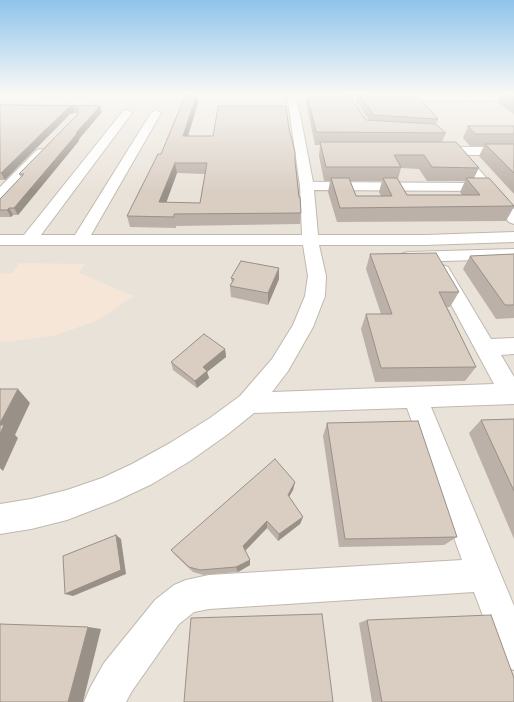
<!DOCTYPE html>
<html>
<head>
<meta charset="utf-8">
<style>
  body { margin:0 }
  canvas { display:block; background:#f5f1eb }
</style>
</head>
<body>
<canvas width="514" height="702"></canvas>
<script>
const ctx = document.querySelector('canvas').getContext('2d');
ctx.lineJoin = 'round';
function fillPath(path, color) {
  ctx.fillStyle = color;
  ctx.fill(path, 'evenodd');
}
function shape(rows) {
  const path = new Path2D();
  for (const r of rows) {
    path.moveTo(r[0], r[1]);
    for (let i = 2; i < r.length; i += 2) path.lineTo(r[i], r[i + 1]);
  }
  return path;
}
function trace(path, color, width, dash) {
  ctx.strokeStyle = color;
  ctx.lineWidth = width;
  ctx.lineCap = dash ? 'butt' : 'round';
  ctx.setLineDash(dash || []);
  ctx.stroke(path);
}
const residential = shape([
  [0,94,55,94,43,104,271,100,272,94,514,94,514,702,0,702]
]);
const commercial = shape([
  [19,263,85,264,79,273,134,296,98,320,57,335,9,342,0,341,0,274,12,273]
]);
const minor = shape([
  [287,94,296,94,313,182,477,183,452,155,433,155,429,154,427,151,429,148,433,147,514,147,514,155,466,155,514,209,514,224,509,222,483,191,314,190,318,235,425,235,514,232,514,242,425,245,319,245,326,276,325,296,313,327,288,371,272,392,494,384,433,271,436,267,442,265,448,267,491,339,514,338,514,354,501,355,514,377,514,404,431,407,514,606,514,670,501,664,474,592,209,609,194,612,179,624,132,691,126,702,84,702,90,688,104,663,155,600,174,585,186,580,209,575,462,560,407,408,254,413,228,434,190,461,152,484,116,501,67,520,31,529,0,534,0,504,31,499,67,490,102,478,132,464,170,443,210,418,240,396,272,359,293,325,305,296,308,276,303,245,0,245,0,235,24,235,123,111,127,110,132,113,41,235,75,235,151,113,156,110,161,113,91,235,302,235,300,186,287,94],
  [514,94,514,100,324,102,319,99,324,96,514,94],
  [41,149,45,150,47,153,45,156,5,198,0,199,0,187,37,150,41,149],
  [514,249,514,259,409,262,403,261,400,257,403,253,409,252,514,249]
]);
const wall = shape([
  [197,94,198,103,188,136,213,136,289,129,295,161,301,213,300,224,176,226,176,228,130,227,127,216,161,154],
  [177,173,205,174,200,203,166,203],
  [304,94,354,94,353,101,366,120,369,120,358,104,356,103,357,94,438,119,436,125,446,133,442,142,479,168,474,178,514,206,514,207,506,221,337,222,328,192,330,181,324,181,319,156,320,145,315,145,306,103,307,94],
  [401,168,419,169,427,181,465,181,460,192,462,195,407,195,398,179],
  [350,181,382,181,379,192,381,196,356,196],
  [501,94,514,94,514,114,497,102],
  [0,105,100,106,102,112,79,139,79,140,78,142,18,215,13,215,11,217,0,217,0,199,21,177,19,174,78,114,75,113,70,114,5,180,0,180],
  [468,126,514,126,514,194,479,156,484,146,470,146,463,138],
  [370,254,459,292,450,307,447,307,476,367,465,381,375,382,361,329,366,314,381,314,366,269],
  [514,254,514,318,496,319,463,269,470,256],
  [231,278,279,279,268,305,231,297,230,286,232,283],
  [225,349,226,357,207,372,209,378,197,388,173,370,171,362],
  [514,419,514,539,469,433,481,420],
  [327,423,457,537,444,545,339,547,323,436],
  [295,482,293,490,289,497,303,517,300,524,278,541,267,528,245,551,250,560,250,565,238,572,203,575,193,572,175,555,171,550],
  [367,620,514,702,372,702,359,623]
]);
const shadedWall = shape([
  [197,94,198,103,185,146,183,136],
  [352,94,354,94,353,103,350,96],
  [73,106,75,113,70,114,5,180,1,173,68,108],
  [100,106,102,112,79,139,79,140,78,142,18,215,14,208,76,133],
  [175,163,177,173,162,214,159,202],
  [9,208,13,215,11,217,7,210],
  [279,268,279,279,268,305,268,293],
  [225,349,226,357,207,372,209,378,197,388,195,381,203,367],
  [18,389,30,403,15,435,18,438,3,471,0,468,0,423],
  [295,482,293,490,286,502,288,495],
  [303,517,300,524,278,541,279,534],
  [267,521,267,528,244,552,243,546],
  [116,535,121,539,126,574,73,596,65,594],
  [250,560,250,565,238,572,236,567],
  [88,627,101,629,83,702,68,702]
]);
const building = shape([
  [186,94,197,94,183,136,213,136,218,108,219,106,286,106,289,129,295,152,295,161,299,197,300,197,301,213,174,214,174,217,127,216,158,154,161,154,186,94],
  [175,163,207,163,200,203,159,202,175,163],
  [307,94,352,94,350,96,366,120,434,124,438,126,446,133,316,132,307,94],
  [357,94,416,94,438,119,374,115,360,95,357,94],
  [506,94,514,94,514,100,506,94],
  [0,105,100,106,76,133,77,133,76,135,14,208,9,208,7,210,0,210,0,199,24,174,19,174,78,114,78,108,73,106,68,108,1,173,0,173,0,105],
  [468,126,514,126,514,134,475,134,468,126],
  [320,142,456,142,479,168,432,167,424,155,394,155,401,167,326,167,320,142],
  [485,144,514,144,514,173,485,144],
  [331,178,349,178,356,196,392,196,383,178,397,178,407,195,480,195,466,178,489,178,514,206,340,208,331,178],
  [436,253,459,292,439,292,476,367,381,368,366,314,392,314,370,254,436,253],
  [514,254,514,305,505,305,470,256,514,254],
  [241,261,279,268,268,293,230,286,234,279,231,278,241,261],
  [204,334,225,349,203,367,207,371,195,381,171,362,204,334],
  [0,389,18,389,0,423,0,389],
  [514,419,514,491,481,420,514,419],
  [418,421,457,537,345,539,327,423,418,421],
  [0,425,4,425,0,434,0,425],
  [275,459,295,482,288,495,303,517,279,534,267,521,243,546,250,560,236,567,200,570,189,567,171,550,275,459],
  [116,535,121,570,65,594,63,556,116,535],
  [322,614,333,702,184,702,191,618,322,614],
  [491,615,514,678,514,702,382,702,367,620,491,615],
  [0,624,88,627,68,702,0,702,0,624]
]);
fillPath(residential, '#e9e2d9');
fillPath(commercial, '#f6e6d7');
trace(minor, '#c1b8ad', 2);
fillPath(minor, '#fff');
fillPath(wall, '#bbb1a8');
fillPath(shadedWall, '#999088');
fillPath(building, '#dacec3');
trace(building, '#999088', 1);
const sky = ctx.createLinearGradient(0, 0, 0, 192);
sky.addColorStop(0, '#8fc4eb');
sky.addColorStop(0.49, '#faf9f6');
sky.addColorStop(1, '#faf9f600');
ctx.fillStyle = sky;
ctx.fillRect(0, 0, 514, 192);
</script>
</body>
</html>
